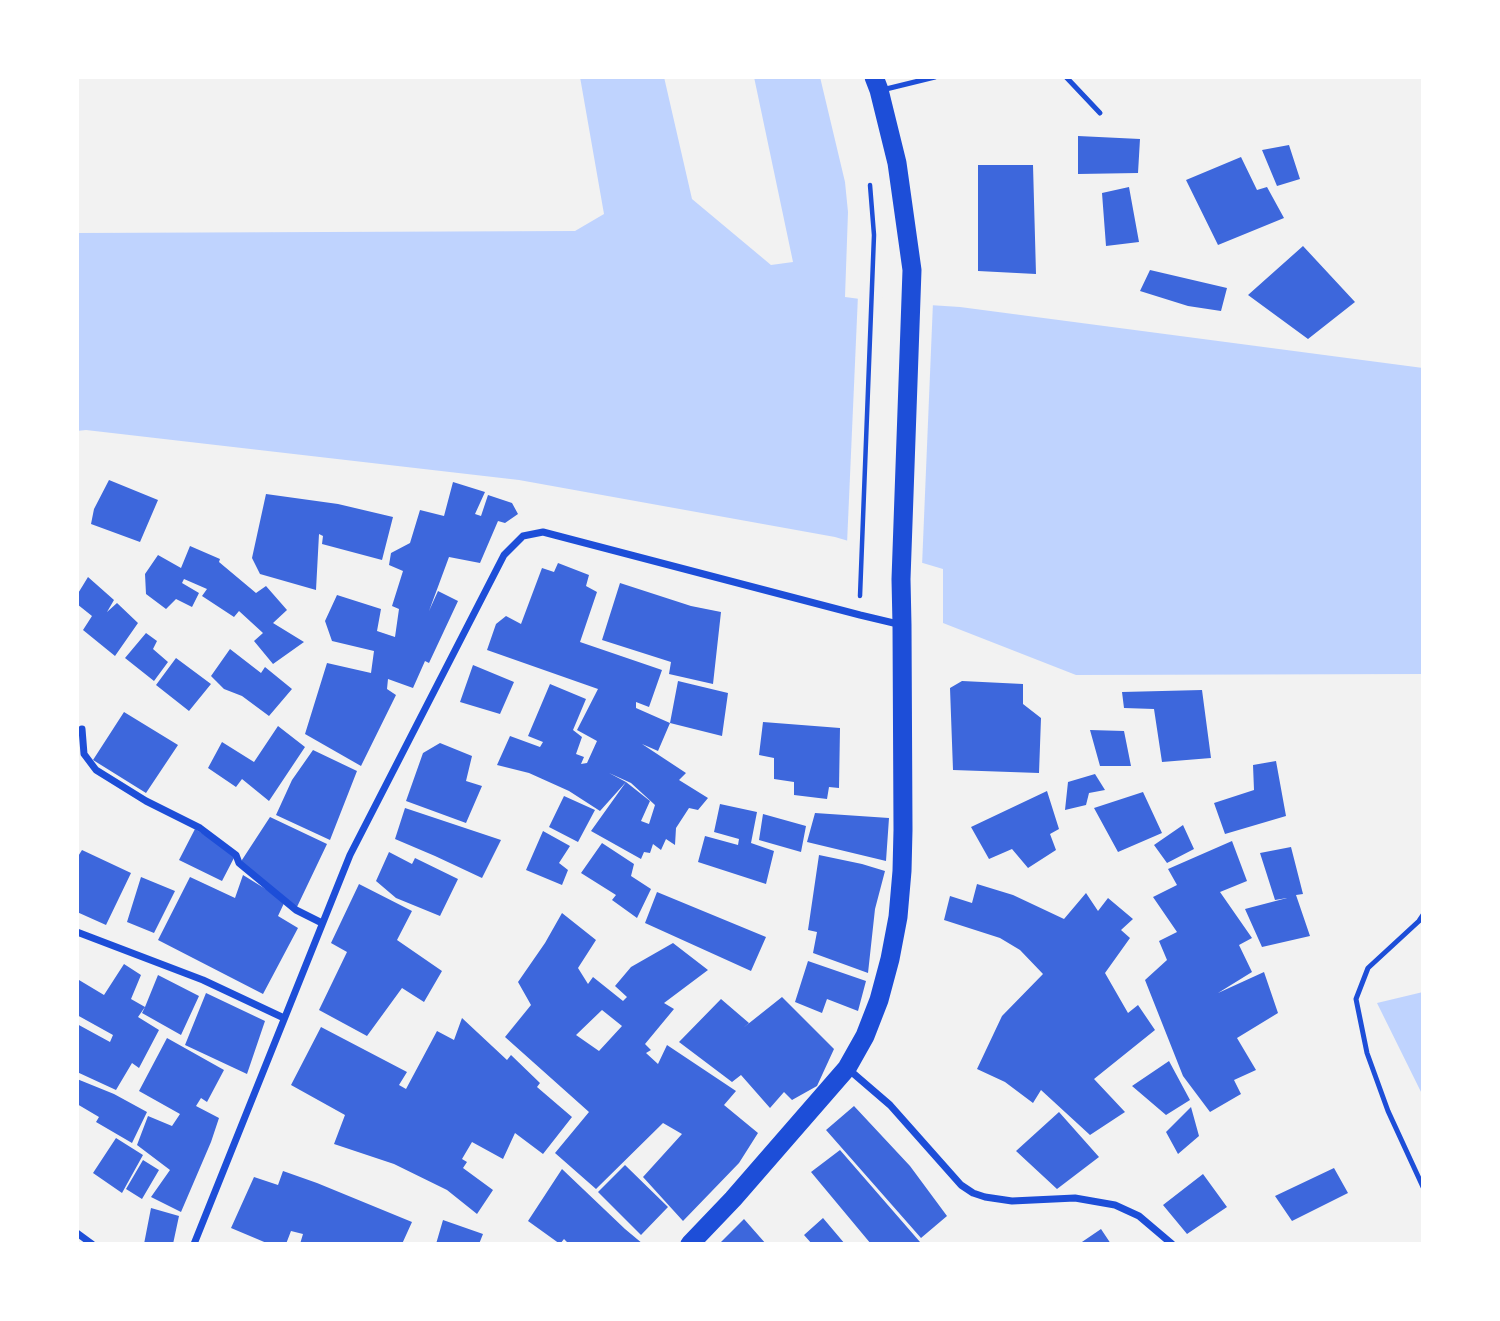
<!DOCTYPE html>
<html>
<head>
<meta charset="utf-8">
<style>
  body { margin:0 }
  #map { position:relative; width:1500px; height:1321px; overflow:hidden; background:#f2f2f2; font-family:"IBM Plex Sans",sans-serif }
  canvas { display:block }
  .frame { position:absolute; inset:0; border:79px solid #fff; pointer-events:none }
</style>
</head>
<body>
<div id="map">
<canvas width="1500" height="1321"></canvas>
<div class="frame"></div>
</div>
<script>
const ctx = document.querySelector('canvas').getContext('2d');
ctx.lineJoin = 'round';
function fillPath(path, color) {
  ctx.fillStyle = color;
  ctx.fill(path, 'evenodd');
}
function shape(rows) {
  const path = new Path2D();
  for (const r of rows) {
    path.moveTo(r[0], r[1]);
    for (let i = 2; i < r.length; i += 2) path.lineTo(r[i], r[i + 1]);
  }
  return path;
}
function trace(path, color, width, dash) {
  ctx.strokeStyle = color;
  ctx.lineWidth = width;
  ctx.lineCap = dash ? 'butt' : 'round';
  ctx.setLineDash(dash || []);
  ctx.stroke(path);
}
const water = shape([
  [580,77,664,77,692,199,771,265,793,262,754,77,820,77,845,182,848,212,845,297,883,302,960,307,1423,368,1423,674,1076,675,943,623,943,569,835,537,519,480,86,430,77,431,77,233,575,231,604,214],
  [1423,992,1423,1096,1377,1003]
]);
const pier = shape([
  [858,295,933,302,922,566,847,544]
]);
const building = shape([
  [1078,136,1140,139,1138,173,1078,174],
  [1289,145,1300,179,1277,186,1262,150],
  [1241,157,1257,190,1267,187,1284,218,1218,245,1186,180],
  [978,165,1033,165,1036,274,978,271],
  [1129,187,1139,242,1106,246,1102,193],
  [1303,246,1355,302,1308,339,1248,295],
  [1150,270,1227,288,1221,311,1188,306,1140,291],
  [109,480,158,500,140,542,91,524,94,509],
  [453,482,485,492,475,514,481,516,488,495,512,503,518,514,505,523,498,521,480,563,449,557,429,611,438,591,458,601,429,663,425,661,413,688,388,679,387,689,396,695,361,766,305,734,327,663,371,673,374,651,332,641,325,621,337,595,381,609,377,631,395,637,399,609,392,606,403,571,389,565,391,553,410,543,420,510,444,516],
  [266,494,338,504,393,517,382,560,322,544,323,536,319,534,316,590,260,574,252,558],
  [190,546,220,559,219,562,256,593,266,586,287,610,273,623,304,642,273,664,254,641,263,633,239,611,234,617,202,596,207,589,184,579,182,583,199,593,192,607,176,599,166,609,146,594,145,574,158,555,181,568],
  [558,563,589,575,586,586,597,592,580,642,662,670,649,707,636,702,636,708,670,723,678,681,728,693,722,736,670,723,658,751,642,744,686,773,679,780,708,798,698,810,689,808,676,828,675,845,666,839,661,850,653,844,650,853,644,852,641,859,591,831,626,782,600,811,569,791,529,773,497,765,510,736,540,747,543,742,528,736,550,684,586,699,573,730,582,737,576,754,584,757,581,764,587,763,597,741,577,730,598,689,487,650,496,624,506,616,521,624,542,568,554,572],
  [609,773,631,783,655,805,649,824,641,821,650,801,626,782],
  [88,577,114,600,107,612,117,603,138,623,115,656,83,630,92,616,77,604,77,595],
  [620,583,691,606,721,612,713,684,669,674,671,662,602,640],
  [146,633,157,641,153,649,168,662,154,681,125,658],
  [230,649,261,673,265,667,292,689,269,716,242,696,224,689,211,676],
  [176,658,211,684,189,711,156,685],
  [473,665,514,682,500,714,460,702],
  [962,681,1023,684,1023,704,1041,718,1039,773,953,770,950,688],
  [1202,690,1211,758,1162,762,1154,709,1124,708,1122,692],
  [124,712,178,745,146,793,93,760],
  [763,722,840,728,839,788,829,787,827,799,794,795,794,782,774,779,774,758,759,755],
  [278,726,305,747,269,801,242,779,236,787,208,768,222,742,254,762],
  [1090,730,1124,731,1131,766,1100,766],
  [440,743,472,756,466,781,482,786,466,823,406,801,423,753],
  [313,750,357,771,330,840,276,815,292,780],
  [1276,761,1286,816,1225,834,1214,803,1254,790,1253,765],
  [1095,774,1105,790,1089,793,1086,805,1065,810,1068,782],
  [1047,791,1059,829,1050,834,1056,850,1028,868,1012,849,989,859,971,827],
  [1143,792,1162,833,1118,852,1094,808],
  [564,796,595,810,578,842,549,827],
  [720,804,757,812,751,843,774,851,766,884,698,862,705,836,738,845,739,839,714,832],
  [405,808,501,840,482,878,435,856,395,839],
  [815,813,889,818,886,861,807,842],
  [763,814,806,826,801,852,759,840],
  [270,817,327,844,296,909,240,863],
  [1183,825,1194,849,1167,863,1154,845],
  [195,829,236,854,222,881,179,860],
  [543,831,570,846,559,863,568,870,562,885,526,870],
  [1232,841,1247,881,1220,892,1252,938,1239,945,1252,972,1218,993,1264,972,1278,1013,1237,1038,1256,1070,1234,1080,1241,1094,1210,1112,1183,1076,1145,980,1167,960,1159,941,1177,932,1153,897,1177,885,1168,869],
  [602,843,634,864,631,876,651,889,637,918,612,900,616,895,581,873],
  [1291,847,1303,894,1296,895,1310,936,1262,947,1245,909,1287,898,1275,900,1260,853],
  [82,850,131,873,106,925,77,912,77,858],
  [389,852,412,864,415,858,458,879,440,916,396,898,376,881],
  [819,855,862,864,885,871,875,909,868,973,813,953,817,932,808,930],
  [243,875,285,901,278,916,298,928,263,994,158,940,190,877,235,898],
  [141,877,175,891,154,933,127,922],
  [359,884,412,911,397,940,442,971,424,1002,402,988,367,1036,319,1010,347,952,331,943],
  [977,884,1013,895,1064,919,1086,893,1098,911,1108,898,1133,919,1121,930,1130,938,1105,973,1128,1013,1138,1005,1155,1030,1094,1079,1125,1112,1090,1135,1041,1090,1033,1103,1005,1082,977,1069,1002,1016,1043,974,1020,950,1000,938,944,920,950,896,972,903],
  [657,892,766,937,751,971,645,923],
  [562,913,596,940,578,968,588,984,593,977,623,1001,627,997,615,986,631,967,673,943,708,970,664,1003,674,1009,645,1044,651,1050,646,1053,658,1064,667,1045,736,1091,724,1105,758,1133,739,1163,683,1221,643,1177,682,1134,663,1123,596,1189,555,1153,589,1112,505,1037,531,1005,518,982,545,943],
  [602,1010,622,1026,599,1051,576,1035],
  [808,961,866,981,858,1011,827,999,822,1013,795,1002],
  [124,964,141,975,131,999,145,1007,158,975,199,996,181,1035,142,1013,145,1007,138,1017,159,1030,139,1068,132,1063,116,1090,77,1072,77,1024,110,1042,113,1035,77,1015,77,985,79,980,104,995],
  [206,993,265,1021,247,1074,185,1045],
  [782,997,834,1049,817,1086,792,1100,784,1092,770,1108,741,1075,732,1082,679,1042,721,999,749,1023,743,1028],
  [462,1018,507,1060,511,1055,540,1083,537,1087,572,1117,543,1154,515,1133,503,1159,472,1142,462,1159,467,1162,463,1168,493,1190,477,1214,447,1190,394,1164,334,1144,345,1115,291,1085,321,1027,407,1072,399,1085,406,1089,437,1031,454,1040],
  [167,1038,224,1070,207,1102,201,1098,196,1106,219,1118,211,1142,181,1212,151,1197,170,1170,137,1145,148,1116,172,1126,180,1114,139,1091],
  [1169,1061,1190,1100,1166,1115,1132,1086],
  [77,1079,114,1094,147,1112,132,1143,96,1122,99,1117,77,1104],
  [854,1106,910,1166,947,1216,921,1238,826,1130],
  [1191,1107,1199,1136,1178,1154,1166,1132],
  [1059,1112,1099,1157,1057,1189,1016,1151],
  [116,1138,143,1155,122,1193,93,1173],
  [840,1150,920,1242,918,1244,871,1244,811,1172],
  [143,1160,159,1170,142,1199,126,1189],
  [625,1165,668,1207,641,1235,598,1192],
  [1334,1168,1348,1193,1292,1221,1275,1196],
  [562,1169,625,1229,643,1244,569,1244,564,1239,560,1244,528,1221],
  [283,1171,317,1183,412,1222,402,1244,300,1244,303,1234,291,1231,286,1244,269,1244,231,1228,254,1177,278,1185],
  [1203,1174,1227,1207,1187,1234,1163,1205],
  [151,1208,179,1216,173,1244,144,1244],
  [823,1218,845,1244,812,1244,804,1235],
  [744,1219,766,1244,719,1244],
  [443,1220,483,1234,479,1244,436,1244],
  [1101,1229,1111,1244,1079,1244]
]);
const path = shape([
  [860,596,874,235,870,185]
]);
const service = shape([
  [1066,77,1100,113],
  [882,90,935,77],
  [1423,915,1419,921,1368,968,1356,999,1367,1053,1388,1111,1423,1187]
]);
const minor = shape([
  [82,729,84,754,96,770,146,801,200,828,236,855,239,863,296,910,322,923],
  [77,932,203,980,284,1018],
  [847,1068,890,1105,961,1185,973,1193,985,1197,1012,1201,1075,1198,1115,1205,1139,1216,1172,1244],
  [77,1233,92,1244],
  [194,1244,350,855,504,555,523,536,543,532,860,615,902,625]
]);
const trunk = shape([
  [690,1244,733,1199,847,1068,865,1036,879,1000,890,959,898,917,902,871,903,830,902,625,901,579,912,270,897,163,879,90,874,77]
]);
fillPath(water, '#bfd3fe');
fillPath(pier, '#f2f2f2');
fillPath(building, '#3d67dc');
trace(path, '#1d4ed8', 4.5);
trace(service, '#1d4ed8', 5);
trace(minor, '#1d4ed8', 7);
trace(trunk, '#1d4ed8', 19);
</script>
</body>
</html>
